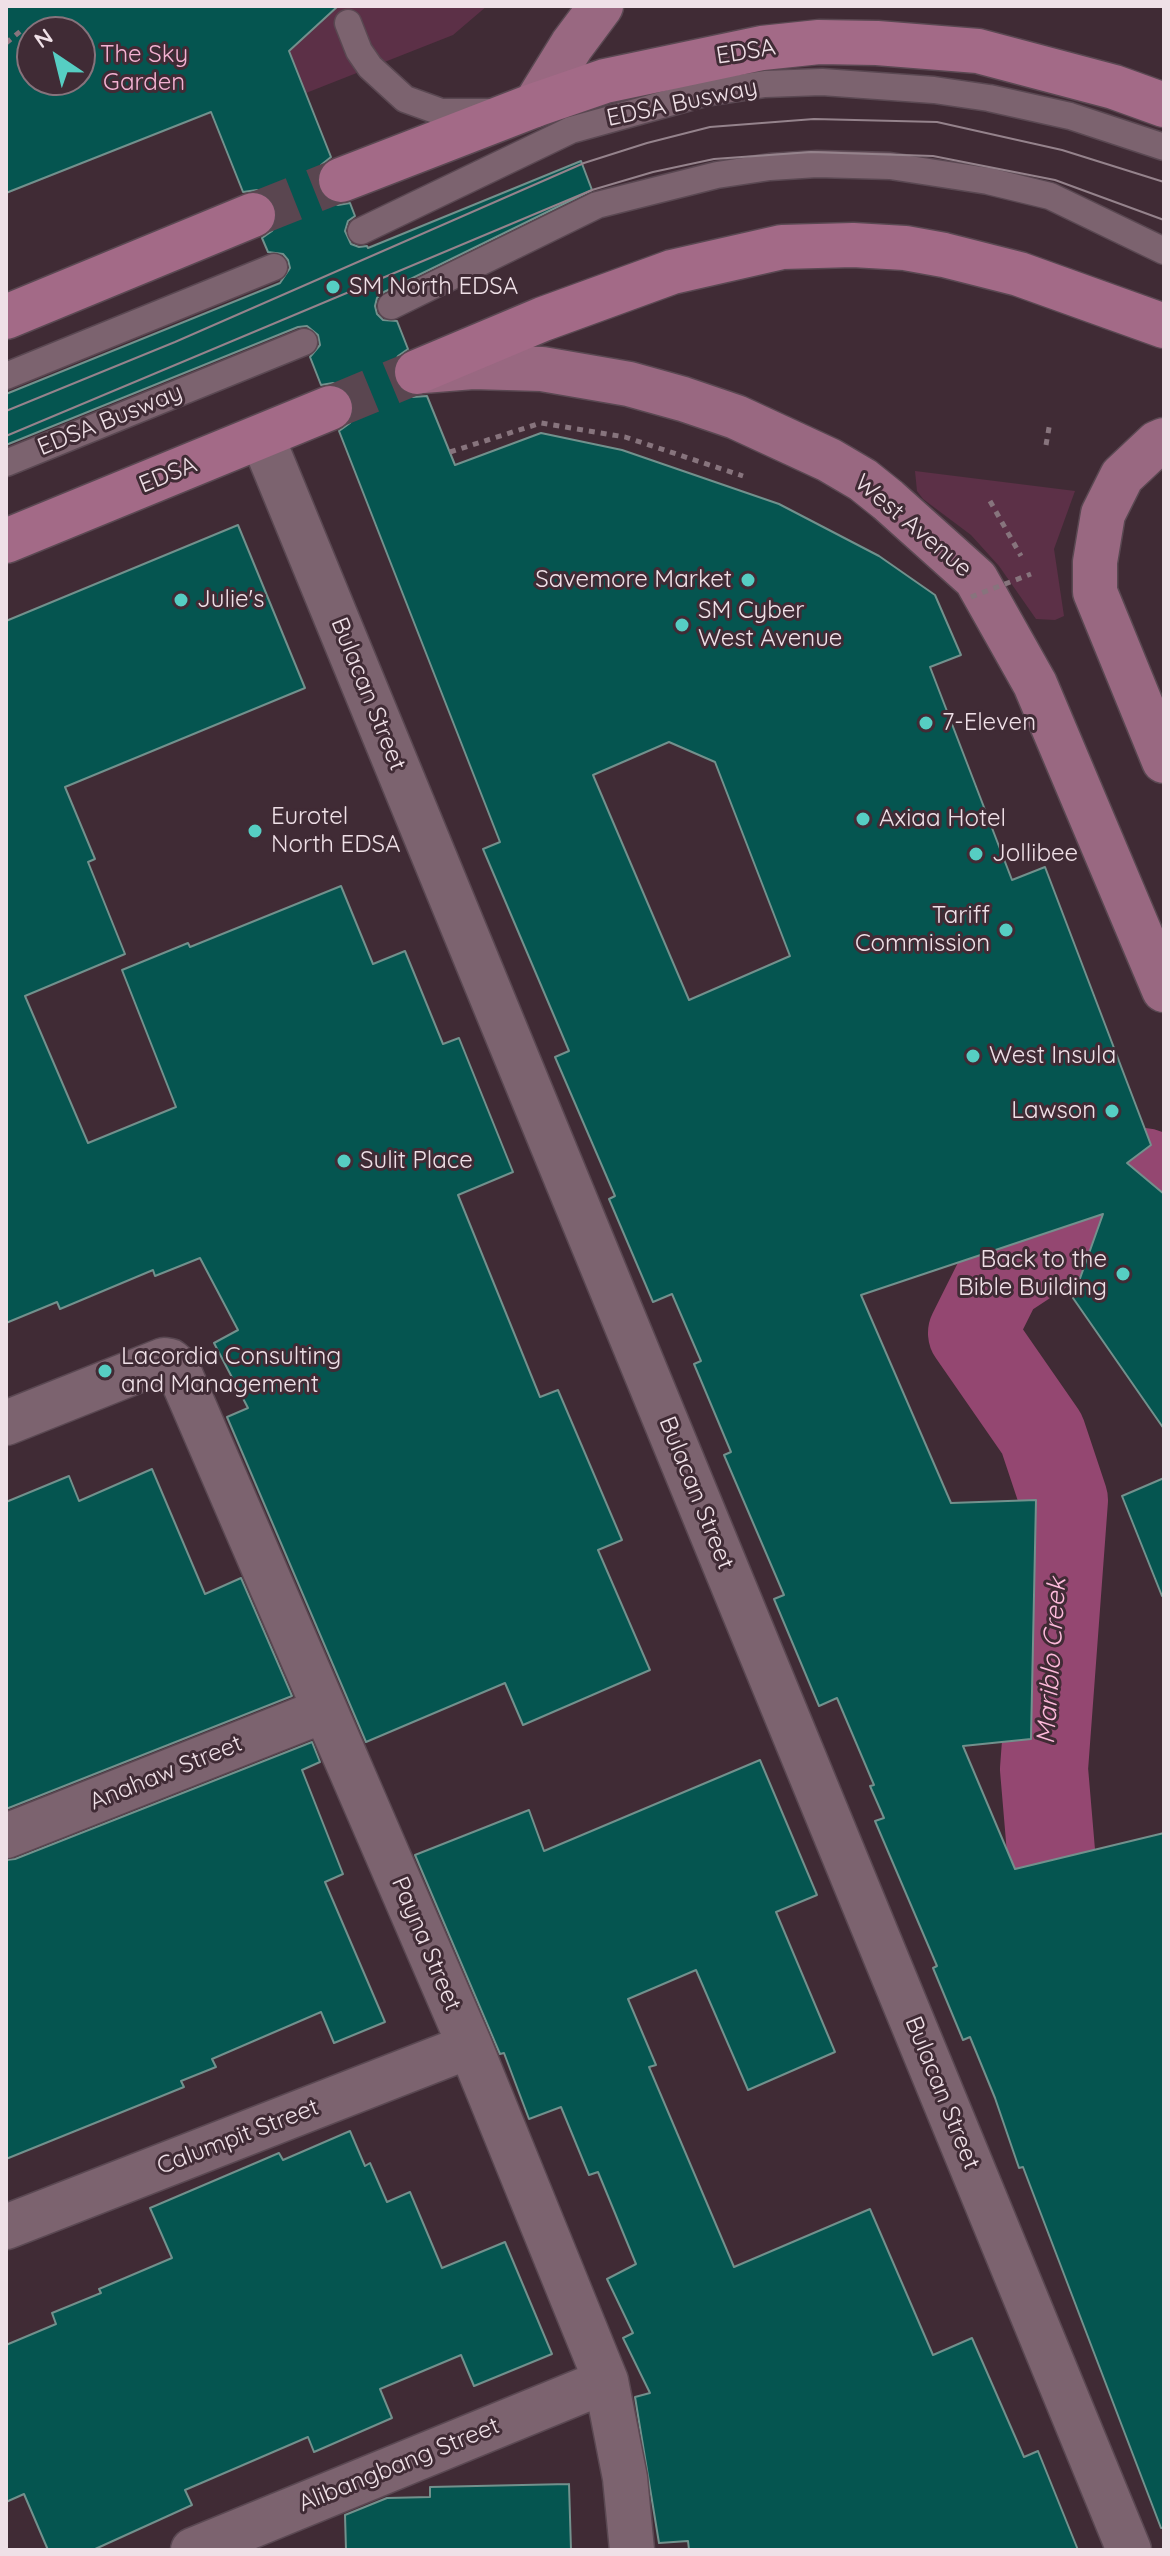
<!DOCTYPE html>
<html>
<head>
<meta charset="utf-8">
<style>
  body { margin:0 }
  #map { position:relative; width:1170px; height:2556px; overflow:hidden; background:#402b35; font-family:Quicksand,sans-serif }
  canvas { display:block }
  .frame { position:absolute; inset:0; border:8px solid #efe0e7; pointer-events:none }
  .north { position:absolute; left:16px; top:16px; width:80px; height:80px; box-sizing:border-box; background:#402b35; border:2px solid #86737c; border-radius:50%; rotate:325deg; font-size:22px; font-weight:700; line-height:32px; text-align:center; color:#efe0e7 }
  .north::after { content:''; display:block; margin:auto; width:28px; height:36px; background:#56cec3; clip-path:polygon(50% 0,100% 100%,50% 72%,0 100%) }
</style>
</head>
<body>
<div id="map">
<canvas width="1170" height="2556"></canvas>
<div class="frame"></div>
<div class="north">N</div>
</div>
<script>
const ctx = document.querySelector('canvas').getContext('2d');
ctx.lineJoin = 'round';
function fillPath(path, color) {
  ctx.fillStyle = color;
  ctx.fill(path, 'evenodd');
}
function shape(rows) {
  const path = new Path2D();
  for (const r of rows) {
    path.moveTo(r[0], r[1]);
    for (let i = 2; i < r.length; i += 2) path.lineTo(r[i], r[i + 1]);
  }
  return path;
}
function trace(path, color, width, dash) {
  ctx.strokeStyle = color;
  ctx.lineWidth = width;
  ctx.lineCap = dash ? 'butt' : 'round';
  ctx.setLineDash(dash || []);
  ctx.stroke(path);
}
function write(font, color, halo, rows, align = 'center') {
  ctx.font = font + ' Quicksand,sans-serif';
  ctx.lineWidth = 6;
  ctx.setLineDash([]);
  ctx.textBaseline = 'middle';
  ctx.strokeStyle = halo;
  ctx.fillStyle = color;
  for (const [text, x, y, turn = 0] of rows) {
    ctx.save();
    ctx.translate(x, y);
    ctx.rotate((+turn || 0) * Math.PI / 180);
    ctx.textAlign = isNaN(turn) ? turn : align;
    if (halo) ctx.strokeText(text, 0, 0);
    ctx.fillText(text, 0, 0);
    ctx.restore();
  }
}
const green = shape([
  [6,6,487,6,453,35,306,93,299,77,6,194],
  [32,32,80,32,80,80,32,80],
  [915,471,1075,491,1054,549,1064,616,1055,620,1036,619,999,566,971,535,923,499,917,491]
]);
const river = shape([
  [1062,1981,1044,1769,1064,1500,1042,1434,972,1333,999,1279,1102,1211,1144,1172]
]);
const building = shape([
  [6,6,338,6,289,51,331,157,321,165,316,177,318,188,326,200,338,205,350,203,355,216,348,221,345,231,351,244,359,247,367,246,368,248,581,161,592,190,384,292,377,298,375,306,377,314,383,320,397,321,408,349,398,356,392,368,394,382,403,392,413,397,427,396,455,465,541,433,622,450,779,504,879,556,935,595,961,655,930,667,1012,880,1045,867,1151,1145,1127,1163,1164,1194,1164,1429,1073,1298,1103,1214,861,1295,951,1503,1036,1500,1031,1739,963,1746,1015,1869,1164,1833,1164,2528,1161,2528,1023,2167,1019,2168,995,2098,970,2037,963,2040,933,1968,937,1966,875,1821,884,1818,870,1786,874,1785,837,1698,819,1706,774,1599,784,1595,724,1455,731,1452,694,1364,701,1361,672,1294,653,1302,609,1199,615,1196,555,1057,569,1051,483,849,500,842,339,431,350,423,355,412,353,399,345,388,333,383,321,385,310,357,320,345,318,335,307,326,298,327,6,445,6,394,280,283,290,268,288,260,283,254,268,252,262,238,272,231,278,219,276,205,269,196,257,190,243,192,211,112,6,193,6,6],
  [32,32,80,32,80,80,32,80,32,32],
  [669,742,715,762,790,956,689,1000,593,775,669,742],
  [238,525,305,688,65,787,95,859,88,862,125,954,25,996,88,1143,176,1107,122,970,188,943,190,947,341,886,373,964,405,951,443,1044,459,1038,513,1172,458,1195,540,1397,558,1390,622,1540,598,1550,650,1670,523,1725,505,1683,366,1742,227,1417,248,1408,214,1343,238,1330,200,1258,155,1276,153,1270,60,1309,57,1302,6,1323,6,621,238,525],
  [152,1469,205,1594,241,1578,292,1696,6,1809,6,1502,69,1476,79,1501,152,1469],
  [1164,1478,1164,1596,1162,1596,1122,1496,1164,1478],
  [312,1742,320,1762,302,1770,343,1874,325,1882,385,2022,334,2043,321,2012,212,2059,216,2067,181,2081,184,2087,6,2159,6,1860,15,1859,312,1742],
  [760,1760,817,1895,776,1912,835,2052,748,2090,696,1970,628,1999,656,2065,649,2067,734,2267,870,2209,933,2355,972,2338,1024,2457,1038,2451,1078,2550,689,2550,688,2541,659,2543,635,2397,650,2393,623,2338,633,2333,607,2279,636,2264,598,2172,589,2175,561,2107,529,2119,504,2053,500,2054,415,1855,529,1810,544,1851,760,1760],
  [350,2131,365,2166,370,2163,387,2202,410,2192,442,2268,505,2242,552,2354,474,2386,461,2355,380,2389,392,2418,314,2452,308,2437,185,2490,192,2505,93,2550,48,2550,24,2494,6,2502,6,2345,56,2324,52,2313,101,2293,99,2289,172,2258,150,2208,279,2153,283,2160,350,2131],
  [569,2484,571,2550,346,2550,345,2515,387,2498,430,2497,430,2487,569,2484]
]);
const trunkTunnel = shape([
  [253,215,341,180],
  [330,408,417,372]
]);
const path = shape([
  [6,43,22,30],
  [1046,445,1050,422],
  [450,452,541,423,625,437,743,476],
  [990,501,1021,556]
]);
const service = shape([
  [348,23,359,51,370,67,405,99,441,112,492,112],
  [361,231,571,130,705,93,765,84,822,82,934,90,989,98,1070,116,1164,147],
  [391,306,597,205,717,175,770,167,817,164,890,166,988,181,1050,196,1164,251],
  [6,376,274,267],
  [6,463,304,342]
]);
const minor = shape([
  [262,437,1129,2550],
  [6,1423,164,1360,170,1361,177,1367,470,2046,606,2381,625,2478,632,2550],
  [6,1836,325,1710],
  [6,2227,470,2046],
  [193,2550,606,2381]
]);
const primary = shape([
  [535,105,572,45,601,6],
  [423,371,473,367,542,369,629,384,683,399,736,417,829,460,863,480,888,500,976,579,1035,684,1164,990],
  [1164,440,1157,443,1122,476,1103,514,1095,562,1095,592,1164,761]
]);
const trunk = shape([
  [341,180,535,105,605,81,762,48,819,42,877,43,978,51,1114,87,1164,105],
  [6,317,253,215],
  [417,372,543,319,672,272,782,247,853,245,905,248,944,255,1019,274,1164,326],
  [6,541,330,408]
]);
const tram = shape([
  [6,411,175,342,584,163,647,143,710,127,814,119,937,122,1062,150,1164,182],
  [6,436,592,190,653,172,714,159,811,152,933,156,1055,180,1164,220]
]);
const pathBridge = shape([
  [971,597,1031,574]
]);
const markers = [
  [333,287,8,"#56cec3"],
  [748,580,8,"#56cec3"],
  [181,600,8,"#56cec3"],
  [682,625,8,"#56cec3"],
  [926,723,8,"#56cec3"],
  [863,819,8,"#56cec3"],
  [255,831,8,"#56cec3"],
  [976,854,8,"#56cec3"],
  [1006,930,8,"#56cec3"],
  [973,1056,8,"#56cec3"],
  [1112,1111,8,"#56cec3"],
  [344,1161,8,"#56cec3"],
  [1123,1274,8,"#56cec3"],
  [105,1371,8,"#56cec3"]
];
const streetNames = [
  ["EDSA",746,52,-9],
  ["EDSA Busway",682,103,-12],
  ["EDSA Busway",110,420,-22],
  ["EDSA",168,475,-22],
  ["West Avenue",913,526,40],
  ["Bulacan Street",368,694,68],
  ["Bulacan Street",696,1493,68],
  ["Anahaw Street",166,1773,-22],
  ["Payna Street",426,1944,67],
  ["Bulacan Street",942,2093,68],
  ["Calumpit Street",238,2137,-21],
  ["Alibangbang Street",399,2465,-22]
];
const parkNames = [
  ["The Sky",144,55],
  ["Garden",144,83]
];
const poiNames = [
  ["SM North EDSA",349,287],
  ["Savemore Market",732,580,"right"],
  ["Julie's",197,600],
  ["SM Cyber",698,611],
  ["West Avenue",698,639],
  ["7-Eleven",942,723],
  ["Eurotel",271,817],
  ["North EDSA",271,845],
  ["Axiaa Hotel",879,819],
  ["Jollibee",992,854],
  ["Tariff",990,916,"right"],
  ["Commission",990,944,"right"],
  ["West Insula",989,1056],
  ["Lawson",1096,1111,"right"],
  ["Sulit Place",360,1161],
  ["Back to the",1107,1260,"right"],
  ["Bible Building",1107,1288,"right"],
  ["Lacordia Consulting",121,1357],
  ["and Management",121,1385]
];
const waterNames = [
  ["Mariblo Creek",1052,1661,-86]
];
fillPath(green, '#5c3047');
trace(river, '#944771', 88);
fillPath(building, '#055550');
trace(building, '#72918d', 2);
trace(trunkTunnel, '#5a4650', 44, [44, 22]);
trace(service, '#5a4852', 29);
trace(minor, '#5a4852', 47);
trace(primary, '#5a4852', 47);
trace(trunk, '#5a4852', 47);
trace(path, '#87747d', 5, [6, 6]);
trace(service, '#7c636f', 26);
trace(minor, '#7c636f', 44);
trace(primary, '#996881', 44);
trace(trunk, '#a36a87', 44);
trace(tram, '#95838c', 2);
trace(pathBridge, '#87747d', 5, [6, 6]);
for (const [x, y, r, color] of markers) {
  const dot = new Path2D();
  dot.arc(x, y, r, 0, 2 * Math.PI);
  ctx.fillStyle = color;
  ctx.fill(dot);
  trace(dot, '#402b35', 3);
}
write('24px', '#efe0e7', '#402b35', streetNames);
write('24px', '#f4b2d3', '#402b35', parkNames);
write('24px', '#efe0e7', '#402b35', poiNames, 'left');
write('italic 26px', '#fdbadb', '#402b35', waterNames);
</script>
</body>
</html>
